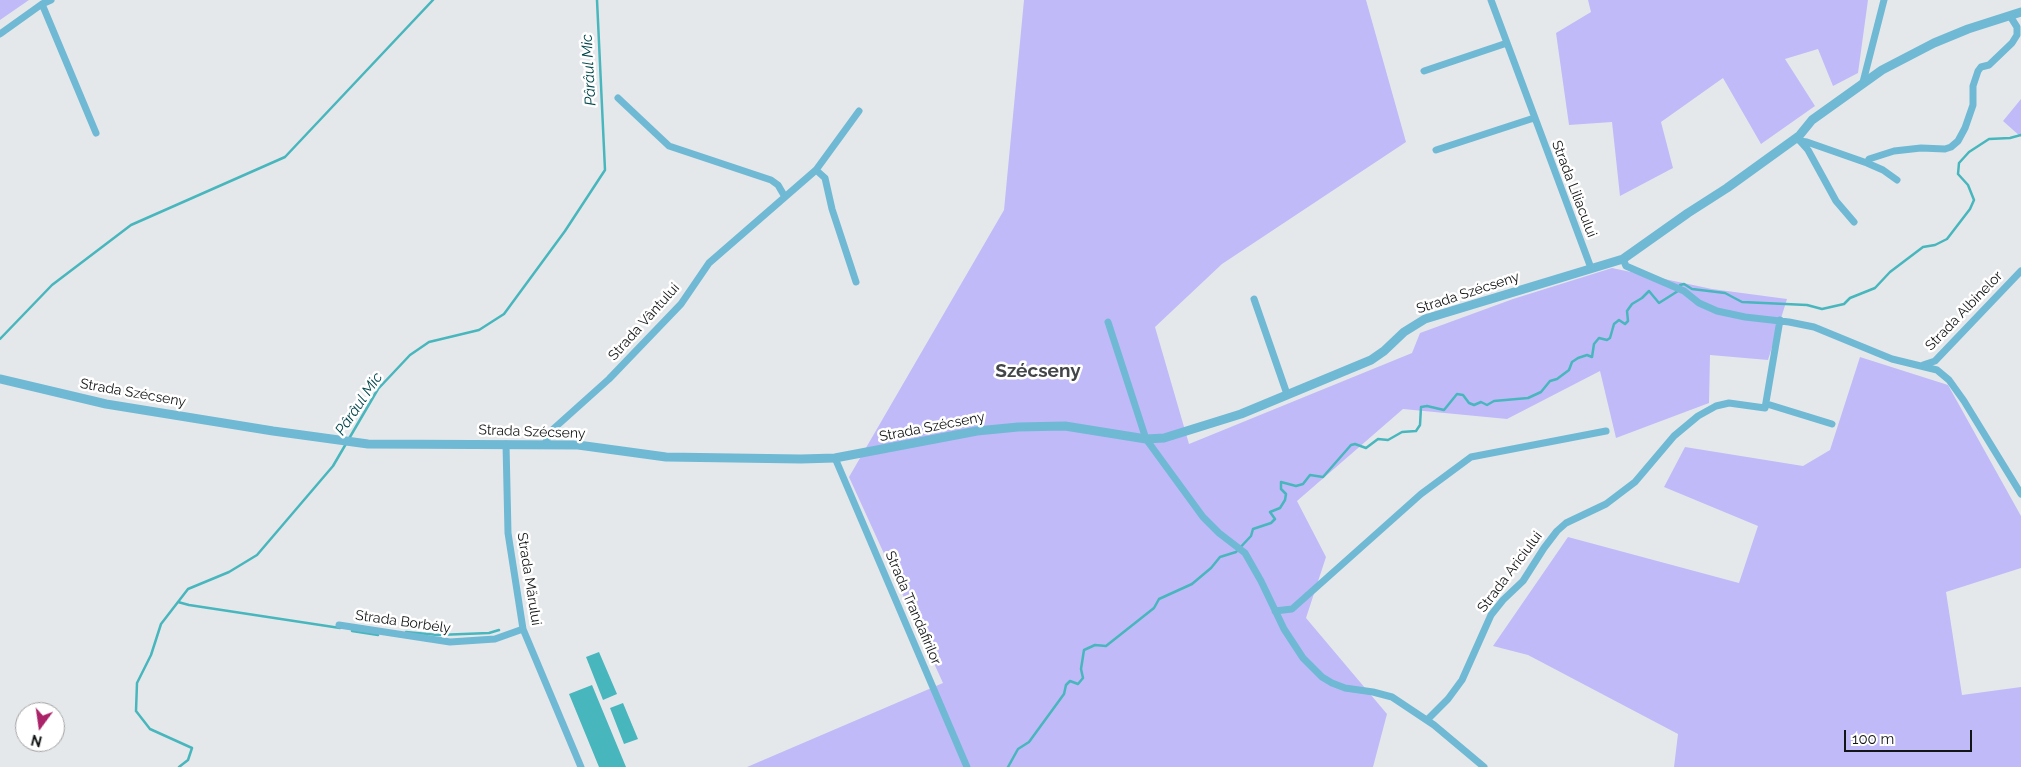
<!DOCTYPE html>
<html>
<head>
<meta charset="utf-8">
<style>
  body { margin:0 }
  #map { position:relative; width:2021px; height:767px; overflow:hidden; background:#e5e8eb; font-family:Raleway,sans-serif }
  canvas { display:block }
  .north { position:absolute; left:15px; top:702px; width:50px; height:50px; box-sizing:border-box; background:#fff; border:1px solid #a1a1a1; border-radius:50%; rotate:194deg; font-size:14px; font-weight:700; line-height:20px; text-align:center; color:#131415 }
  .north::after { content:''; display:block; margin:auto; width:18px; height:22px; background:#aa2268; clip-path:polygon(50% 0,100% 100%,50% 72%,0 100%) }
  .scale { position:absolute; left:1844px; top:730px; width:128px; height:22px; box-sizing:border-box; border:2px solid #131415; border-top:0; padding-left:6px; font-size:15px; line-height:18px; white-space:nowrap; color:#131415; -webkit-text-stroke:4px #fff; paint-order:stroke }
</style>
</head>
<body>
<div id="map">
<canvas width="2021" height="767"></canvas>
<div class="north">N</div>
<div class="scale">100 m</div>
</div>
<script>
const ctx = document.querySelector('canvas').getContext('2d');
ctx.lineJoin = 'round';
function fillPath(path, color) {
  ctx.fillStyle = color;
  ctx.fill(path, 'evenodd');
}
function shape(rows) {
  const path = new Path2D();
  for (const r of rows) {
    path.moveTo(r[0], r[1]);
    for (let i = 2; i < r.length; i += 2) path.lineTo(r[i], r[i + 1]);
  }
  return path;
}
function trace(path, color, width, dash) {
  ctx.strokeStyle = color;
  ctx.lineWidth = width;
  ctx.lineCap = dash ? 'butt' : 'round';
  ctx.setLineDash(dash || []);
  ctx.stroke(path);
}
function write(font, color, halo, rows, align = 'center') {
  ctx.font = font + ' Raleway,sans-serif';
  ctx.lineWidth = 5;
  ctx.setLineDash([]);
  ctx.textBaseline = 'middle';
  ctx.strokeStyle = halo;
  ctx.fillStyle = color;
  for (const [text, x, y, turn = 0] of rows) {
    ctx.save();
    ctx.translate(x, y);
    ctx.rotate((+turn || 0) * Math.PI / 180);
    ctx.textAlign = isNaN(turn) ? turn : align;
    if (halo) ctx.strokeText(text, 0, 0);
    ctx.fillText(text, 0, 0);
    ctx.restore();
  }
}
const green = shape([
  [0,0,29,0,0,20],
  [1024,0,1366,0,1406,142,1222,264,1155,327,1189,444,1412,353,1420,333,1513,299,1612,268,1712,289,1787,299,1768,360,1710,355,1709,403,1616,438,1600,371,1507,419,1403,409,1297,501,1326,557,1306,618,1387,714,1373,767,747,767,943,683,849,477,1004,210],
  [1588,0,1868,0,1858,73,1833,86,1818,49,1785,59,1815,106,1761,144,1723,78,1661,122,1673,168,1620,196,1612,122,1569,125,1556,33,1591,12],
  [2021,99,2021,137,2003,121],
  [1860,357,1948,385,2021,516,2021,568,1946,592,1962,695,2021,687,2021,767,1674,767,1678,734,1528,655,1493,646,1568,537,1739,583,1758,526,1664,487,1685,447,1803,466,1830,450]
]);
const water = shape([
  [599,652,617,694,603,700,586,657],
  [592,685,626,767,599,767,569,694],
  [623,703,638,739,624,744,610,708]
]);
const stream = shape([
  [0,339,52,285,131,225,285,157,433,0],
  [178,602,189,605,340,628],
  [352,631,378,635],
  [406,632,438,635,489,633,499,630],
  [179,767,188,760,192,748,150,729,136,711,137,683,151,655,161,624,188,589,229,572,257,555,333,466,378,389,410,355,429,342,479,330,504,314,565,231,605,170,597,0],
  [1008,767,1018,749,1029,742,1064,694,1066,685,1070,681,1078,684,1083,678,1081,669,1084,650,1095,645,1106,646,1154,608,1159,599,1192,584,1211,568,1220,557,1236,552,1251,536,1253,529,1271,523,1275,519,1270,512,1280,508,1285,500,1286,494,1281,489,1281,482,1296,486,1303,484,1310,475,1323,477,1351,445,1355,444,1366,448,1378,439,1388,440,1402,432,1416,431,1420,425,1421,407,1427,406,1444,410,1457,394,1463,395,1469,403,1474,405,1481,402,1487,405,1494,401,1528,398,1541,392,1550,381,1557,379,1569,370,1572,362,1578,358,1587,355,1592,357,1594,344,1599,338,1607,340,1610,338,1614,324,1619,320,1625,324,1628,321,1627,311,1632,304,1642,298,1649,291,1659,303,1678,291,1680,285,1684,284,1692,289,1725,293,1742,302,1807,305,1822,309,1844,304,1850,298,1875,288,1890,272,1923,247,1935,245,1947,239,1970,209,1974,200,1968,185,1958,174,1959,163,1969,152,1989,139,2010,138,2021,135]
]);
const minor = shape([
  [1491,0,1591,268],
  [42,4,96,133],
  [0,34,42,4,51,0],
  [1424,71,1507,43],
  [1863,82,1884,0],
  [618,98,669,146,771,180,778,185,785,197],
  [1799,140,1808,150,1836,201,1854,222],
  [1800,141,1807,142,1867,163,1869,159,1894,151,1921,148,1945,149,1951,147,1958,141,1965,128,1973,105,1973,86,1978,71,1981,67,1989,65,2012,43,2017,35,2017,27,2010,16],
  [1436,150,1534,118],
  [1867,163,1883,170,1897,180],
  [816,170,825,178,832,209,856,282],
  [1623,259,1626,266,1684,291,1699,303,1717,311,1745,317,1789,322,1814,327,1892,359,1937,370,1949,380,1964,401,2021,494],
  [1254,299,1287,394],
  [1108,322,1146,439,1203,517,1219,533,1245,553,1261,581,1284,629,1303,658,1322,677,1332,683,1345,688,1373,692,1392,697,1434,725,1484,767],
  [1923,365,1935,361,2021,271],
  [1767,404,1832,424],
  [506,444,508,533,523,629,581,767],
  [545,444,551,431,609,379,681,304,709,263,816,170,859,111],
  [835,458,967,767],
  [1275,611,1292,609,1421,494,1471,457,1606,431],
  [339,625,450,642,495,639,523,629],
  [1427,720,1448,699,1462,680,1491,615,1503,600,1523,581,1544,548,1557,531,1566,523,1606,504,1635,482,1674,436,1698,416,1716,406,1729,403,1765,408,1780,320]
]);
const tertiary = shape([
  [0,379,106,404,273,431,368,444,578,445,666,457,801,459,835,458,977,431,1018,427,1065,426,1146,439,1164,438,1241,414,1371,360,1384,351,1404,332,1425,319,1623,259,1688,213,1727,188,1799,136,1812,120,1882,70,1934,43,1968,29,2021,12]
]);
const streetNames = [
  ["Strada Liliacului",1574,189,69],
  ["Strada Szécseny",1468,293,-18],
  ["Strada Albinelor",1964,311,-46],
  ["Strada Vântului",644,322,-48],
  ["Strada Szécseny",133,393,10],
  ["Strada Szécseny",932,427,-11],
  ["Strada Szécseny",532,432,2],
  ["Strada Ariciului",1510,572,-53],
  ["Strada Mărului",529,579,81],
  ["Strada Trandafirilor",913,608,67],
  ["Strada Borbély",403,622,8]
];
const waterNames = [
  ["Pârâul Mic",589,70,-93],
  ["Pârâul Mic",359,404,-56]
];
const districtNames = [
  ["Szécseny",1038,371]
];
fillPath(green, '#c1baf9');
fillPath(water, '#48b6bd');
trace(stream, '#48b6bd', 2.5);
trace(minor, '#70b9d4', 7);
trace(tertiary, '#70b9d4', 9);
write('14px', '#131415', '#fff', streetNames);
write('italic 15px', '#00474b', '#fff', waterNames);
write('bold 19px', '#434648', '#fff', districtNames);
</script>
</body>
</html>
